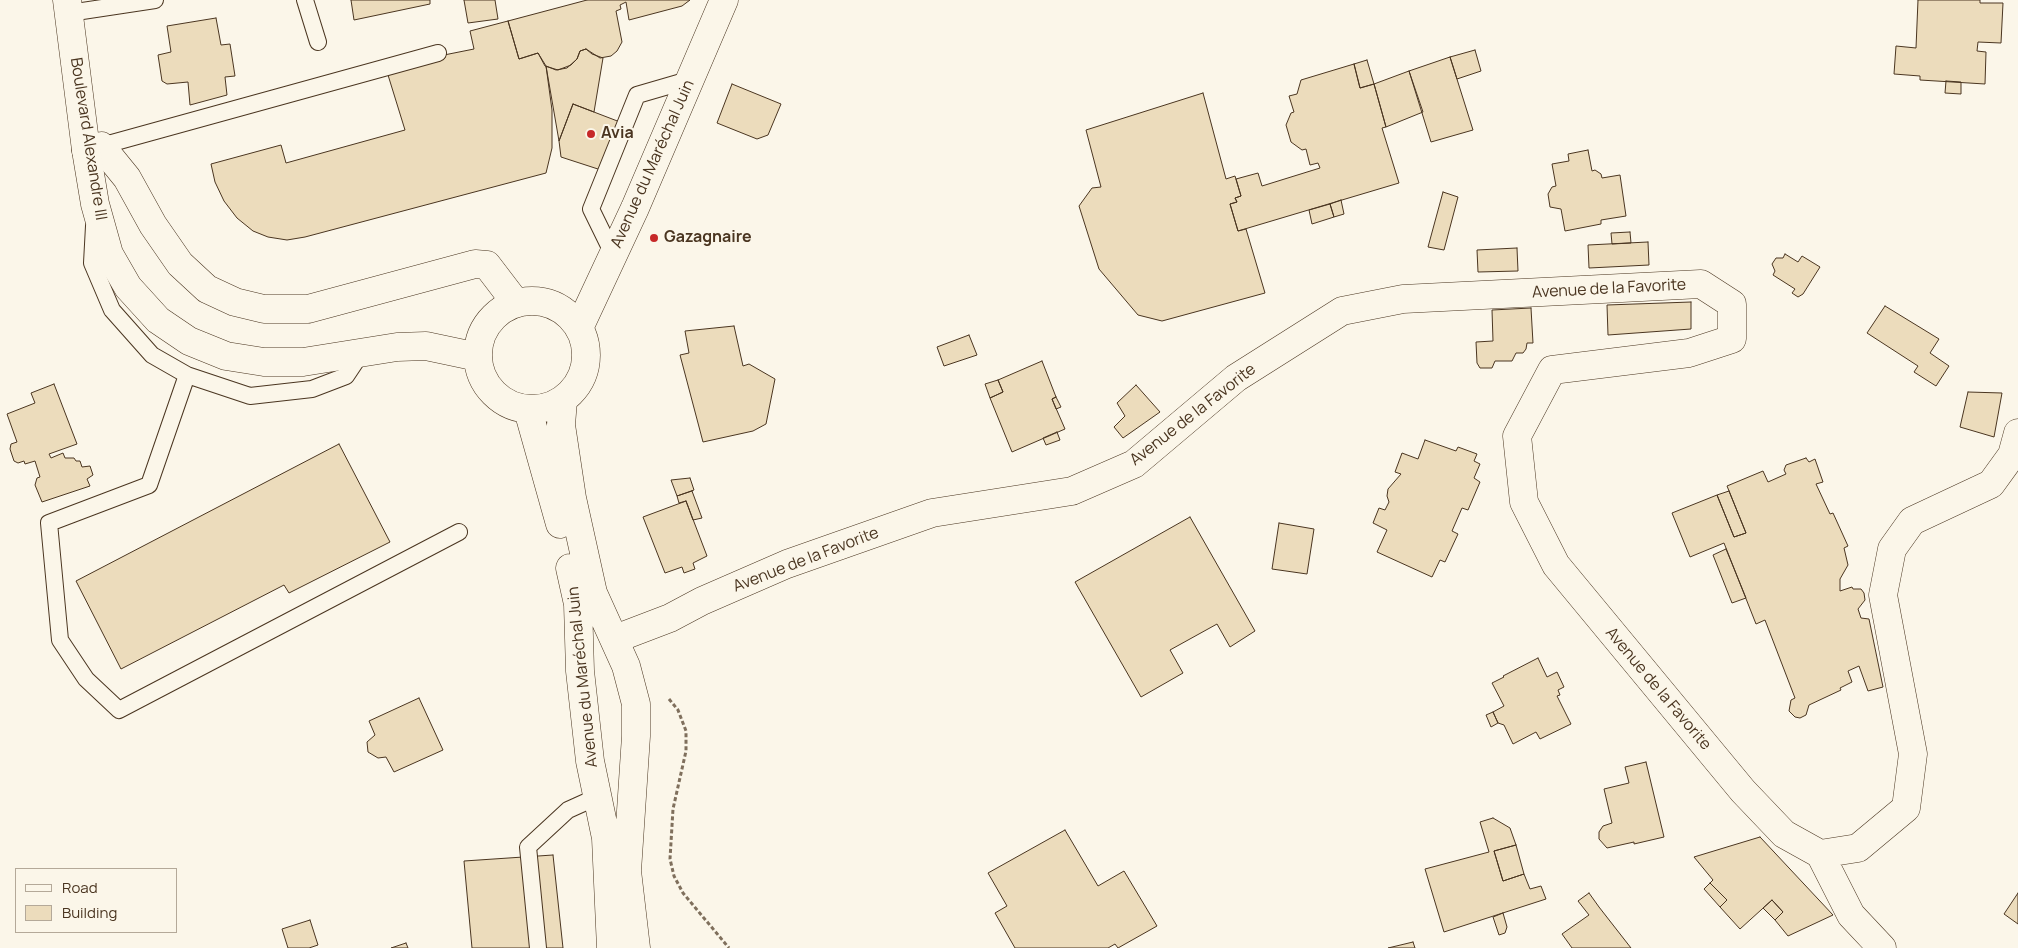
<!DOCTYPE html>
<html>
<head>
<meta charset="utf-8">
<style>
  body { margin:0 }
  #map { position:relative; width:2018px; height:948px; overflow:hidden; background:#fbf6e9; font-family:Manrope,sans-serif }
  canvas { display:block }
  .legend { position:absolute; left:15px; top:868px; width:162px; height:65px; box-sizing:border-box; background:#fbf6e9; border:1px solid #b4a999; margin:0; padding:6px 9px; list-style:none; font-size:15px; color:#4a3520 }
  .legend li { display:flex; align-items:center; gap:10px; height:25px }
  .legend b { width:25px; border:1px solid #b4a999 }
</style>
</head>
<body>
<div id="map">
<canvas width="2018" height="948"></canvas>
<ul class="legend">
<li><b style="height:6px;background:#fbf6e9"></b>Road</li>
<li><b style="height:14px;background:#ecdcbc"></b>Building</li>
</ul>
</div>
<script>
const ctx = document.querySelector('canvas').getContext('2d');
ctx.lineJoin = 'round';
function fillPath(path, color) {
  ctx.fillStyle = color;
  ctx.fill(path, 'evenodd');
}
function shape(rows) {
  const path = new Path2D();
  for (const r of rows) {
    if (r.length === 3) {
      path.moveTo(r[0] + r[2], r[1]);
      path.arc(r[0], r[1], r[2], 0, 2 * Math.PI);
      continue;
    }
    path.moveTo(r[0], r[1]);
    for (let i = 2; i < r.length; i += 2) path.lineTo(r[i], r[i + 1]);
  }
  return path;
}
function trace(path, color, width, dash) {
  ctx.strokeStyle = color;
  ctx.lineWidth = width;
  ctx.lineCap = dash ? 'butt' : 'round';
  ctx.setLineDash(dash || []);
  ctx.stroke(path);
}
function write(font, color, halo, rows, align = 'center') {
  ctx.font = font + ' Manrope,sans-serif';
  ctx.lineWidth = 4;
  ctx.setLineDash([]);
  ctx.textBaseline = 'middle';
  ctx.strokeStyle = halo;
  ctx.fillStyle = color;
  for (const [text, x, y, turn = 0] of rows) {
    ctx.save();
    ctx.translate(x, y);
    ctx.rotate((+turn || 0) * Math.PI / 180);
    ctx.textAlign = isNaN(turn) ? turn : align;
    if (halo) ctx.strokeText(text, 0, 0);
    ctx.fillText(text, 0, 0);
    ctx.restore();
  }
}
const building = shape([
  [351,0,430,0,430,4,354,20,351,0],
  [464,0,495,0,498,19,468,23,464,0],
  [587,0,690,0,682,6,629,20,626,2,620,5,621,9,616,11,622,42,617,51,611,56,600,58,586,49,580,51,577,59,571,65,558,70,545,66,538,53,519,59,508,21,587,0],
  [1918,0,1980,0,1980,3,2003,3,2001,43,1978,42,1977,51,1986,52,1985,84,1920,80,1920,76,1894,74,1896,46,1916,48,1918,0],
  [216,18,221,45,230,44,235,76,225,77,227,95,190,105,188,82,167,84,162,81,158,55,171,52,167,26,216,18],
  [508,21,519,59,538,53,546,66,552,110,552,148,546,173,305,237,287,240,268,237,253,231,237,218,224,201,215,182,211,164,281,145,286,163,405,130,388,75,445,58,444,55,474,49,470,31,508,21],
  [586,49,592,54,603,58,594,112,573,104,559,141,546,66,556,70,567,68,577,59,580,51,586,49],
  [1475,50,1481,71,1457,79,1450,57,1475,50],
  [1450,57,1473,130,1431,142,1409,71,1450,57],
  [1367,60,1374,84,1360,88,1354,64,1367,60],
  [1354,64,1360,88,1374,84,1386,127,1382,128,1399,183,1238,231,1230,204,1237,202,1235,198,1241,196,1236,179,1258,173,1262,186,1320,168,1318,163,1310,165,1306,149,1302,150,1291,142,1286,125,1291,113,1294,112,1289,96,1297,94,1301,80,1354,64],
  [1409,71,1423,112,1386,127,1374,84,1409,71],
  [1946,81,1961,82,1961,94,1945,93,1946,81],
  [732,84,781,104,768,135,757,139,717,123,732,84],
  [1203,93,1226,179,1235,176,1241,196,1235,198,1237,202,1230,204,1238,231,1246,229,1265,293,1162,321,1138,315,1099,269,1079,206,1092,188,1101,187,1086,130,1203,93],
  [573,104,620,122,601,170,561,157,559,141,573,104],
  [1588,150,1592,171,1595,170,1601,174,1602,178,1620,175,1626,216,1601,220,1601,224,1565,231,1561,209,1550,207,1548,194,1552,187,1556,186,1552,164,1569,161,1568,154,1588,150],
  [1443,192,1458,197,1444,250,1428,247,1443,192],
  [1341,200,1344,214,1334,217,1330,204,1341,200],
  [1330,204,1334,217,1312,224,1309,210,1330,204],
  [1630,232,1631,243,1612,244,1611,233,1630,232],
  [1648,242,1649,265,1589,268,1588,245,1648,242],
  [1517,248,1518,271,1478,272,1477,250,1517,248],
  [1785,254,1798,262,1802,256,1820,267,1803,294,1798,297,1792,293,1795,289,1773,275,1775,271,1772,264,1776,258,1783,258,1785,254],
  [1691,302,1691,329,1608,335,1607,305,1691,302],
  [1885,306,1939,339,1930,353,1949,366,1936,386,1914,372,1918,366,1867,333,1885,306],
  [1531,308,1533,343,1527,343,1526,349,1523,353,1516,353,1512,361,1495,361,1492,368,1480,368,1477,363,1476,342,1493,341,1492,310,1531,308],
  [734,326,743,366,749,364,775,379,766,424,753,431,703,442,680,355,689,353,685,331,734,326],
  [969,335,977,355,944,366,937,347,969,335],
  [1042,361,1056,397,1052,399,1065,429,1012,452,990,398,1003,392,998,380,1042,361],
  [998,380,1003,392,990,398,985,384,998,380],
  [54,384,77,444,49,454,51,458,63,453,65,458,74,458,76,461,80,461,82,467,90,466,93,475,87,479,90,486,42,502,35,485,37,478,40,477,35,461,25,464,24,461,18,463,14,461,10,449,11,444,17,442,7,414,35,403,31,393,54,384],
  [1136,385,1160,412,1123,438,1114,427,1125,416,1117,403,1136,385],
  [1968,392,2002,393,1994,437,1960,427,1968,392],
  [1056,397,1061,407,1056,409,1052,399,1056,397],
  [1057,432,1060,440,1046,445,1043,438,1057,432],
  [1425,440,1456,451,1458,447,1477,454,1474,461,1480,464,1474,478,1480,482,1468,510,1462,508,1452,531,1458,534,1445,562,1440,560,1432,577,1377,552,1387,530,1373,523,1379,508,1385,510,1389,502,1387,496,1388,489,1401,474,1395,472,1402,453,1418,459,1425,440],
  [339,444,390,542,289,593,284,585,121,669,76,581,339,444],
  [1806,458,1809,462,1815,459,1823,482,1816,484,1830,514,1833,513,1848,546,1844,548,1848,565,1840,579,1840,591,1852,587,1853,589,1861,589,1864,593,1865,600,1858,609,1861,618,1869,619,1883,687,1868,691,1859,666,1848,671,1852,682,1840,688,1841,690,1809,705,1806,715,1800,718,1795,717,1789,711,1791,700,1795,698,1765,620,1756,624,1724,543,1690,557,1672,513,1717,495,1734,537,1746,533,1727,486,1763,471,1768,482,1786,474,1784,470,1786,465,1806,458],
  [690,478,694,490,677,496,671,480,690,478],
  [692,491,702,518,693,520,686,501,679,503,677,496,692,491],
  [1729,491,1746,533,1734,537,1717,495,1729,491],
  [686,501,707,556,693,563,695,569,684,573,682,567,665,573,643,517,686,501],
  [1190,517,1255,631,1230,647,1217,624,1170,650,1183,673,1141,697,1075,582,1190,517],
  [1279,523,1314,529,1307,574,1272,569,1279,523],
  [1726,549,1746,598,1732,603,1713,555,1726,549],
  [1538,658,1547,677,1557,672,1564,687,1558,690,1560,695,1557,696,1571,724,1540,739,1536,732,1513,744,1504,725,1498,723,1493,712,1504,706,1492,683,1504,677,1503,676,1538,658],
  [419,698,443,750,394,772,386,757,378,758,368,752,367,742,375,735,369,721,419,698],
  [1493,712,1498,723,1491,727,1486,715,1493,712],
  [1646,762,1664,837,1634,844,1634,842,1607,848,1599,839,1599,832,1603,826,1612,823,1604,789,1629,783,1625,767,1646,762],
  [1493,818,1510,828,1516,845,1494,851,1503,881,1524,874,1530,889,1541,886,1546,899,1444,932,1425,869,1489,852,1480,822,1493,818],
  [1065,830,1098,886,1124,871,1157,926,1118,948,1115,944,1108,948,1015,948,995,913,1007,906,988,873,1065,830],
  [1760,837,1833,915,1788,936,1775,920,1783,912,1772,900,1740,929,1720,907,1727,900,1710,883,1713,880,1694,857,1760,837],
  [1516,845,1524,874,1503,881,1494,851,1516,845],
  [553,855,563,948,472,948,464,861,553,855],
  [1710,883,1727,900,1720,907,1704,889,1710,883],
  [1589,893,1599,907,1631,948,1572,948,1562,934,1589,915,1578,901,1589,893],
  [2018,893,2018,924,2004,914,2018,893],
  [1772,900,1783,912,1775,920,1763,908,1772,900],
  [1503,913,1507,927,1505,933,1499,935,1493,917,1503,913],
  [310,920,318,945,309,948,288,948,282,929,310,920],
  [1413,942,1415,948,1388,948,1413,942],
  [406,943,408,948,391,948,406,943]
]);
const path = shape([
  [669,699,678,710,686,731,686,751,673,809,670,859,674,876,683,893,729,948]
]);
const lane = shape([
  [305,0,318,42],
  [69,13,155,0],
  [101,146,438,53],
  [94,226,92,263,112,310,152,355,187,375,250,396,312,389,346,376,362,352],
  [613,254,591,209,637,95,692,79],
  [187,375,149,485,49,523,60,640,86,679,119,710,459,532],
  [538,948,528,847,568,810,599,796]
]);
const street = shape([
  [86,150,101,146,127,178,153,225,180,264,207,289,235,302,264,309,308,309,475,264,487,265,516,303],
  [615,639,670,618,702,601,787,564,932,513,1072,491,1134,464,1236,378,1342,311,1403,299,1701,284,1732,304,1732,339,1689,353,1552,370,1517,436,1524,502,1556,565,1743,791,1784,834,1820,854,1858,848,1906,808,1913,754,1883,595,1892,549,1912,521,1991,484,2012,455,2018,433],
  [1820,854,1851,915,1882,948]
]);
const primary = shape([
  [67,0,86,150,95,204,109,254,128,287,158,320,189,341,226,356,264,362,303,362,397,347,426,346,478,357],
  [532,355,54],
  [579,328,635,208,724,0],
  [563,400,561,425,572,498,593,593,626,666,636,704,636,736,627,871,636,948],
  [528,410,560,524],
  [570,568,578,604,580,671,590,761,606,838,611,948]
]);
const markers = [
  [591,134,5,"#c62828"],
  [654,238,5,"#c62828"]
];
const poiNames = [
  ["Avia",601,134],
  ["Gazagnaire",664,238]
];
const streetNames = [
  ["Boulevard Alexandre III",88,139,81],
  ["Avenue du Maréchal Juin",653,164,-66],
  ["Avenue de la Favorite",1609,289,-3],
  ["Avenue de la Favorite",1193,415,-38],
  ["Avenue de la Favorite",806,560,-21],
  ["Avenue du Maréchal Juin",583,677,-96],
  ["Avenue de la Favorite",1658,689,50]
];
fillPath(building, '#ecdcbc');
trace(building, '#4a3520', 1);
trace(lane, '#4a3520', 18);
trace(street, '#4a3520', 29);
trace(primary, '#4a3520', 29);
trace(path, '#7f6f5c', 3, [4, 2.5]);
trace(lane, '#fbf6e9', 16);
trace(street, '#fbf6e9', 28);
trace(primary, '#fbf6e9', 28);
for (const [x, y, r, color] of markers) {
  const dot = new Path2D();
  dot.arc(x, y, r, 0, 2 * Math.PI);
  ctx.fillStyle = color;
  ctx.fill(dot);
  trace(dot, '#fbf6e9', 2);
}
write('bold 16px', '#4a3520', '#fbf6e9', poiNames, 'left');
write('16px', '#4a3520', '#fbf6e9', streetNames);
</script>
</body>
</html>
